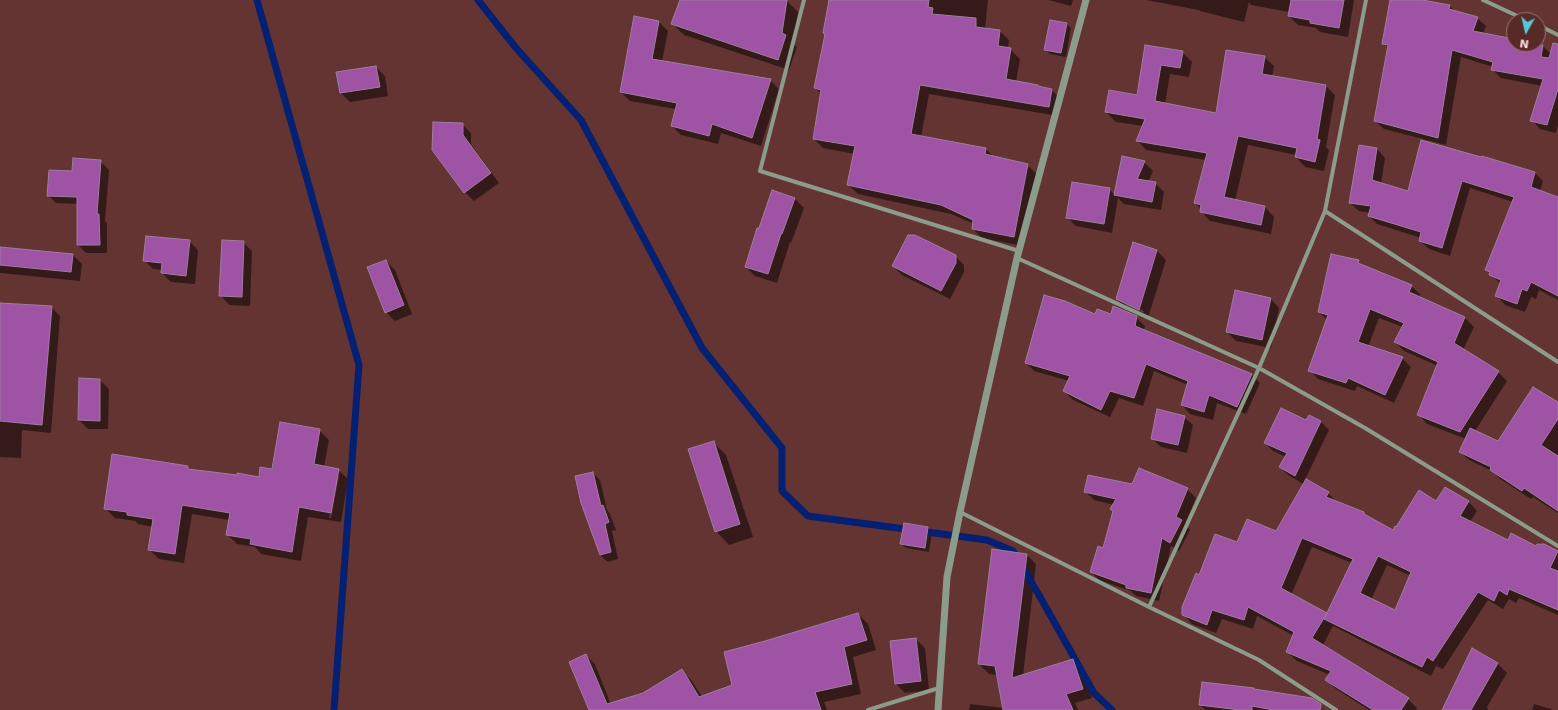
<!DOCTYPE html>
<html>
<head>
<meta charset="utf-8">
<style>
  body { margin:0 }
  #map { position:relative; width:1558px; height:710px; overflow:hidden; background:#633432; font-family:"DejaVu Sans",sans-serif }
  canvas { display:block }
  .north { position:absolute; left:1506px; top:12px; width:40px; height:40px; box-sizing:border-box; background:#572a28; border:1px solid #98726f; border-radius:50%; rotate:188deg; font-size:11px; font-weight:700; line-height:16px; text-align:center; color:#faddda }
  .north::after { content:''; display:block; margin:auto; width:14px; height:18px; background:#52cbd7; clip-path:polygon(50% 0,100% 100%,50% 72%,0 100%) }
</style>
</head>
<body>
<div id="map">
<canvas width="1558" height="710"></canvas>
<div class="north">N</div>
</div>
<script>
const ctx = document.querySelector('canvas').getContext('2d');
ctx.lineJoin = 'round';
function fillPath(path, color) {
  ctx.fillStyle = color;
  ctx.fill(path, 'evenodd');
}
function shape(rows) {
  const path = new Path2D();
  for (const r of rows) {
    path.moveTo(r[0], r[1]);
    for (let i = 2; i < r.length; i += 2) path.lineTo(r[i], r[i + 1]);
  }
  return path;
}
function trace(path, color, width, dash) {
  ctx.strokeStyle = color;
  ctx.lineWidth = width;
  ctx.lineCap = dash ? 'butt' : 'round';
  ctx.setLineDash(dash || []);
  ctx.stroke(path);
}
const shadow = shape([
  [689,0,786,0,798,12,793,43,797,47,789,70,684,35,673,24],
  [832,0,988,0,985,29,1000,31,1009,40,1008,49,1010,49,1020,59,1016,82,1051,90,1061,99,1058,116,929,94,921,137,986,149,994,157,1027,165,1037,174,1023,246,982,238,973,229,974,224,951,214,858,194,848,185,855,154,823,148,814,139,821,94,815,88],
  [1048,0,1073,0,1071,6],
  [1146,0,1354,0,1348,37,1320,32,1316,28,1298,25,1289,16,1289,12,1251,5,1249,2,1244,22,1200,11,1199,10],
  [1391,0,1416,0,1449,5,1455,11,1477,18,1486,26,1483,34,1514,40,1514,44,1534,44,1543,46,1558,61,1558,125,1556,133,1540,129,1532,120,1542,86,1501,78,1492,69,1493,67,1461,57,1446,145,1384,129,1375,121,1388,48,1383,43],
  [635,17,659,22,668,31,662,61,770,80,779,89,761,146,721,133,718,144,681,135,672,126,676,109,630,101,621,92],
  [1067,24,1071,28,1066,57,1050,54,1046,50],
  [1146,46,1182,52,1192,62,1189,77,1170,74,1165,104,1217,114,1264,57,1274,66,1272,77,1326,86,1335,95,1326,147,1329,150,1324,171,1305,167,1296,157,1296,155,1248,145,1235,201,1265,207,1274,217,1271,234,1210,221,1201,211,1201,209,1195,203,1206,160,1146,150,1137,140,1143,126,1116,122,1106,112,1137,96],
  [376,67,385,76,388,96,350,102,341,93],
  [462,124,471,133,471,144,499,183,474,201,465,192],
  [1422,141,1535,173,1543,181,1540,191,1558,198,1558,300,1539,290,1536,299,1531,297,1525,312,1505,305,1497,296,1501,284,1486,270,1513,202,1470,188,1450,256,1429,249,1420,241,1421,238,1377,224,1369,216,1370,213,1359,211,1350,203,1377,149,1385,158,1381,184,1409,192],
  [100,161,109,170,105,221,107,223,107,253,86,253,78,245,78,204,56,203,48,195,73,172],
  [1144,162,1153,171,1148,182,1155,183,1164,192,1161,210,1124,204,1118,198,1112,233,1076,226,1067,217,1109,189,1115,195],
  [1141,167,1143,167,1136,184,1134,183],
  [773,192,795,199,804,208,791,243,790,242,777,283,755,276,746,267],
  [189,241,198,250,195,284,171,282,162,273,162,270,153,269,144,260],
  [243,242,252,251,250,306,229,305,221,296],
  [1134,244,1157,251,1166,260,1148,318,1126,308,1117,299],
  [1126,302,1144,311,1143,313,1126,305],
  [0,248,73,255,82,264,80,281,0,273],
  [955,256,964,265,964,272,950,299,902,275,893,266],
  [386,261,395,270,412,314,395,321,386,312],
  [1358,261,1363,266,1411,286,1420,294,1419,298,1465,318,1474,327,1463,350,1498,372,1507,381,1475,431,1498,442,1558,403,1558,513,1533,497,1531,499,1500,479,1494,472,1469,460,1460,452,1466,439,1427,424,1419,415,1438,366,1404,351,1395,342,1403,327,1379,318,1368,347,1402,358,1411,367,1394,403,1357,386,1355,391,1318,379,1310,370,1327,320,1319,312],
  [1271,299,1279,308,1271,348,1236,341,1227,332],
  [0,304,51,307,60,316,51,433,22,430,21,458,0,457],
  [1096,315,1136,317,1145,326,1144,330,1252,375,1260,383,1246,414,1217,403,1213,420,1190,414,1182,405,1188,385,1154,371,1143,406,1119,398,1110,417,1073,400,1064,391,1069,381,1034,371,1026,363],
  [100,380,109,389,108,429,88,429,79,420],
  [1309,416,1321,422,1329,430,1303,484,1288,475,1280,467,1286,457,1273,451,1265,443,1306,421],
  [1184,417,1193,425,1187,453,1161,447,1152,438],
  [319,430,329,440,324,467,338,470,348,479,341,522,308,517,301,561,261,554,255,547,237,544,227,534,229,520,192,514,184,563,159,559,149,549,153,527,138,524,135,521,115,518,105,508,188,467,191,470,260,479,273,470],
  [337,476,339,476,331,518,329,518],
  [713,442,726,455,753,537,729,545,716,531],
  [593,473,600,480,607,510,610,514,616,530,612,531,618,559,608,562,600,555],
  [1133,485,1187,489,1196,498,1185,524,1190,530,1179,551,1171,546,1159,601,1136,596,1131,591,1099,580,1091,572,1104,549,1114,512,1114,505,1094,500,1086,492],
  [1328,493,1338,503,1364,513,1367,517,1394,531,1437,502,1468,501,1477,511,1470,522,1508,541,1536,547,1539,542,1558,553,1558,615,1519,598,1516,603,1509,599,1503,609,1488,600,1443,669,1436,666,1431,676,1333,626,1323,645,1408,699,1417,708,1416,710,1369,710,1336,689,1326,680,1330,675,1297,661,1287,652,1294,636,1257,616,1253,629,1222,619,1216,633,1192,624,1183,614,1200,576,1237,544,1276,533],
  [1312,547,1352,563,1327,615,1291,595],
  [1387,565,1411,576,1395,612,1371,600],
  [927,528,932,532,929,552,906,548,901,544],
  [1027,555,1036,564,1023,676,1073,661,1083,670,1092,698,1075,703,1078,710,969,710,970,704,1004,708,997,675,989,674,979,664],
  [858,614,868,624,876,650,853,657,861,694,824,702,827,710,621,710,643,694,682,671,692,681,702,697,733,686,765,642],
  [916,639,925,648,929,690,905,693,896,684],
  [1473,650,1498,664,1507,673,1487,707,1488,710,1443,710],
  [586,656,595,664,613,710,590,710],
  [1254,689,1256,690,1318,710,1205,710,1200,705],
  [1534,704,1551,709,1552,710,1532,710]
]);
const stream = shape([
  [257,0,359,365,334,710],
  [478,0,516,48,581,120,702,348,782,448,782,491,808,516,987,540,1013,551,1039,595,1094,693,1112,710]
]);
const building = shape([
  [680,0,787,0,782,33,786,35,778,60,671,24,680,0],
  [829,0,929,0,928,7,933,8,932,14,976,18,976,27,1000,30,998,46,1011,48,1006,79,1038,85,1038,86,1052,89,1049,107,920,85,911,134,986,148,985,154,1028,164,1014,237,972,229,973,220,941,205,847,185,855,146,813,139,821,90,814,88,825,34,823,33,829,0],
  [1291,0,1344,0,1339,28,1310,23,1310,20,1288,16,1291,0],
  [1390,0,1422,0,1450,5,1449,9,1478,17,1473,31,1514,39,1514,44,1543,45,1541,57,1549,58,1553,43,1558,44,1558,89,1547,125,1530,121,1543,79,1491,70,1493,62,1452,50,1438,138,1374,121,1388,45,1382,44,1390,0],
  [634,16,659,21,652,59,771,79,752,138,712,124,709,136,671,126,677,103,620,92,634,16],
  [1050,20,1067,23,1061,53,1044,50,1050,20],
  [1145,45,1183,51,1180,68,1161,65,1155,101,1216,113,1226,50,1265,56,1262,74,1326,85,1317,139,1320,140,1315,162,1295,157,1297,148,1238,136,1224,197,1265,206,1261,225,1200,212,1201,205,1194,203,1207,153,1136,141,1145,119,1105,112,1109,90,1137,95,1145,45],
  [376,66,380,87,340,93,336,72,376,66],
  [433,122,463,123,463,135,491,173,464,193,432,150,433,122],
  [1421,140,1481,157,1482,156,1535,172,1531,187,1558,197,1558,296,1531,282,1527,291,1522,289,1517,304,1495,296,1501,280,1489,275,1490,272,1485,270,1514,197,1462,181,1442,248,1419,241,1421,232,1368,216,1371,206,1349,203,1359,145,1377,148,1372,180,1408,191,1421,140],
  [1122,156,1145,161,1137,179,1156,182,1152,202,1114,195,1122,156],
  [73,158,101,160,97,214,99,214,100,245,77,245,77,197,47,196,49,170,72,171,73,158],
  [1072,182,1110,188,1104,224,1066,218,1072,182],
  [772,190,795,198,782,234,781,234,768,274,745,267,757,228,759,228,772,190],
  [908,235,915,235,956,255,956,263,941,291,892,266,908,235],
  [146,236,190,240,186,276,161,273,162,263,143,261,146,236],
  [222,240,244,241,242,297,219,296,222,240],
  [1133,242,1157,250,1139,310,1116,299,1133,242],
  [0,247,73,254,71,272,0,265,0,247],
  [1331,254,1359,260,1358,263,1412,285,1409,292,1465,317,1454,343,1499,371,1460,432,1417,415,1438,362,1394,342,1404,323,1370,309,1358,342,1403,357,1385,395,1348,378,1346,383,1308,371,1328,315,1318,312,1331,254],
  [386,260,404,305,385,313,367,267,386,260],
  [1235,290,1271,298,1262,340,1226,332,1235,290],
  [1044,295,1065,301,1095,314,1097,309,1111,314,1113,306,1137,316,1135,326,1252,374,1237,407,1209,395,1204,412,1181,405,1188,381,1146,364,1134,398,1110,391,1101,410,1063,391,1070,376,1025,363,1044,295],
  [0,303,52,306,42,425,0,421,0,303],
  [79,378,100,379,100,421,78,420,79,378],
  [1533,387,1558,402,1558,419,1541,445,1558,456,1558,511,1524,488,1522,491,1490,470,1491,467,1459,452,1470,428,1498,441,1533,387],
  [1281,408,1306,420,1309,415,1321,421,1295,476,1279,467,1287,453,1264,443,1281,408],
  [1157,409,1185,416,1178,445,1151,439,1157,409],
  [280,422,320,429,314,464,339,469,331,513,299,507,292,552,250,544,251,539,226,535,230,513,182,505,175,554,148,550,153,519,127,515,127,512,104,509,112,454,188,466,188,469,237,475,237,473,259,477,260,467,272,469,280,422],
  [714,441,740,524,715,532,688,449,714,441],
  [1139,468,1188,488,1176,517,1182,520,1170,543,1162,538,1151,593,1126,588,1126,585,1090,572,1098,546,1103,548,1113,511,1110,509,1116,499,1084,492,1088,475,1132,484,1139,468],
  [593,472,601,506,603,505,609,522,605,524,611,552,600,555,581,503,575,476,593,472],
  [1306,479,1329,492,1326,497,1364,512,1364,514,1393,530,1395,526,1396,527,1419,490,1436,501,1445,487,1469,501,1460,516,1508,540,1511,533,1536,546,1537,544,1544,544,1558,551,1550,568,1558,571,1558,610,1509,589,1507,595,1499,590,1494,601,1478,592,1433,661,1427,657,1422,667,1324,619,1353,559,1302,538,1281,588,1327,613,1312,638,1409,698,1401,710,1373,710,1325,680,1331,671,1286,652,1294,632,1248,607,1244,620,1212,610,1207,625,1182,615,1182,607,1196,573,1199,575,1215,534,1237,542,1247,519,1276,531,1306,479],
  [1378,556,1411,572,1395,610,1360,593,1378,556],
  [904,523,928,527,925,548,900,544,904,523],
  [992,549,1027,554,1012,678,1073,659,1083,689,1066,694,1073,710,1003,710,995,666,978,664,992,549],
  [858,613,867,640,844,647,852,684,815,692,821,710,589,710,569,662,586,654,607,704,643,693,682,669,699,697,732,685,724,652,765,641,858,613],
  [916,638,921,681,895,684,890,641,916,638],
  [1472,648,1498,663,1471,710,1442,710,1472,648],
  [1202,682,1254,688,1254,689,1312,698,1321,704,1320,710,1273,710,1252,706,1252,710,1240,710,1199,705,1202,682]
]);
const minor = shape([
  [804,0,760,171,1019,251],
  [1483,0,1526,20],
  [1538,25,1558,35],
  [1325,211,1558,362],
  [1017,258,1259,368,1365,428,1558,546],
  [960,512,1149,607,1259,660,1336,710],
  [1149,607,1259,368,1325,211,1366,0],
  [868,710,939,688]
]);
const tertiary = shape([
  [938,710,947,577,960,512,1017,258,1086,0]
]);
fillPath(shadow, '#0007');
trace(stream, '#042073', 7);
fillPath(building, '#9e53a5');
trace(building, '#9f7da2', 1);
trace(minor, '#8c9c8b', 4);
trace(tertiary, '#8c9c8b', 7);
</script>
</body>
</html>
